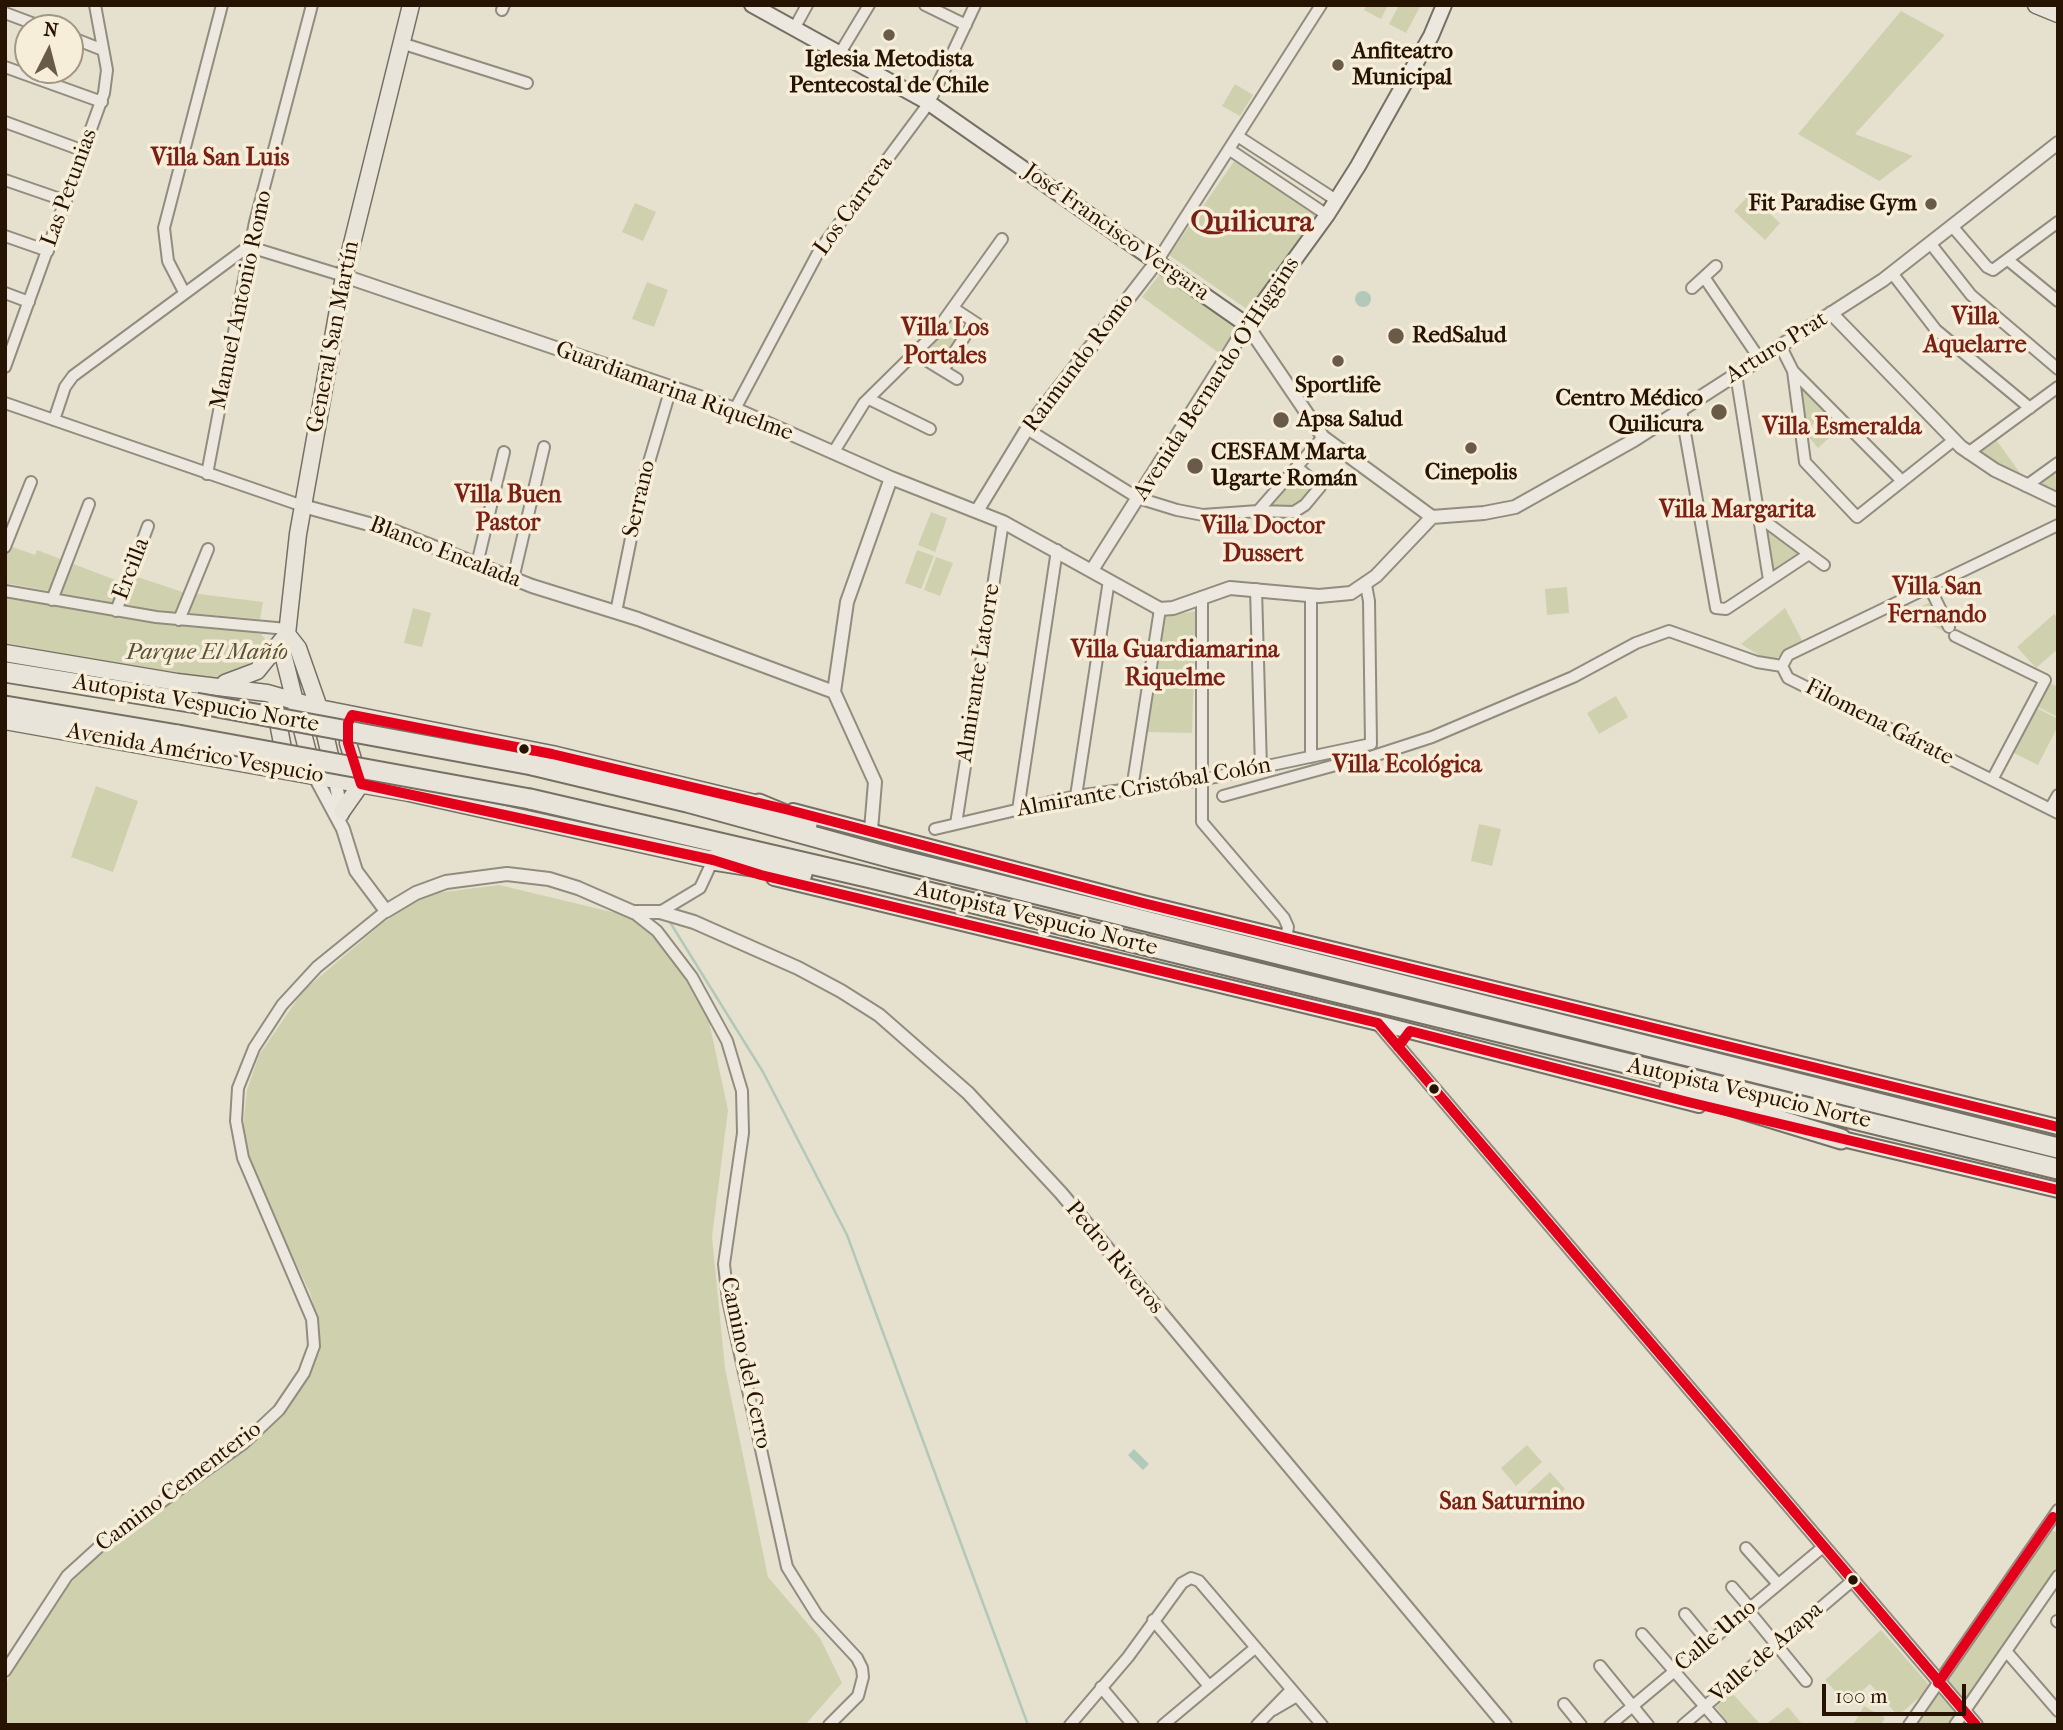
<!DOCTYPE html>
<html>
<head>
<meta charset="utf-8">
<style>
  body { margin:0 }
  #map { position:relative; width:2063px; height:1730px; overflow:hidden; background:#e6e0ce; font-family:"IM FELL French Canon",serif }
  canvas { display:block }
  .frame { position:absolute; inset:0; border:7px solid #271301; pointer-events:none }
  .north { position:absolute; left:14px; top:14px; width:70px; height:70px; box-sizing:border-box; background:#f6eed9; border:2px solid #a39683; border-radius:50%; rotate:6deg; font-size:19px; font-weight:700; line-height:28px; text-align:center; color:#271301 }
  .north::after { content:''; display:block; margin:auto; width:24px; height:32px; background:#6a5b49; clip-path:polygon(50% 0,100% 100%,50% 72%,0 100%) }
  .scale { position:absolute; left:1822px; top:1684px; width:144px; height:32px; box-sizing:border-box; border:4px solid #271301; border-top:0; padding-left:9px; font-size:21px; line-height:24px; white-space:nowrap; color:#271301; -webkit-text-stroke:5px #f6eed9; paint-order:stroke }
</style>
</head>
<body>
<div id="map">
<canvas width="2063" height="1730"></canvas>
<div class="frame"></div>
<div class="north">N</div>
<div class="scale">100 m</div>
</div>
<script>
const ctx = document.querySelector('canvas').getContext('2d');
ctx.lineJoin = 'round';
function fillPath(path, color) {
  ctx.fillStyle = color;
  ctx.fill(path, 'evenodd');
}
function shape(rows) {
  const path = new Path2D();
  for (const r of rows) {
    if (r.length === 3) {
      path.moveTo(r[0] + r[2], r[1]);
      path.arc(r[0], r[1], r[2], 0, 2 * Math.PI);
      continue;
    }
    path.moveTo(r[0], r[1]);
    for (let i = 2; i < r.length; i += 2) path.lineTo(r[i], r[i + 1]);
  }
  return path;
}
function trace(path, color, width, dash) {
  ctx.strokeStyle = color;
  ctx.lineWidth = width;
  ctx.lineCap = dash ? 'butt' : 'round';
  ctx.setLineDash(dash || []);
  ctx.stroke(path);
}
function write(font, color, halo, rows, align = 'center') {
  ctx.font = font + ' "IM FELL French Canon",serif';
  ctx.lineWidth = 7;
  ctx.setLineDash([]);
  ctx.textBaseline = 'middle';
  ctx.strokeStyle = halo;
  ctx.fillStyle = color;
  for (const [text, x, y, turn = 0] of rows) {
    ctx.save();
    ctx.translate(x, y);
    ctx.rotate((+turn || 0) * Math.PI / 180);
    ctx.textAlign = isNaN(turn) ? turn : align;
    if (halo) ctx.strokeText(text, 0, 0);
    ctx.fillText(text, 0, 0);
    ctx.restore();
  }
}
const green = shape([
  [1367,5,1388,5,1381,19,1364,10],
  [1399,5,1421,5,1406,33,1389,24],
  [1901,11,1945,35,1855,134,1913,156,1879,181,1798,134],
  [1235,84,1253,95,1240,116,1222,106],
  [1235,160,1318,215,1251,312,1169,255],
  [1749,195,1780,223,1765,240,1734,211],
  [635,203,656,212,643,241,622,232],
  [1160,274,1238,327,1219,353,1142,297],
  [647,282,668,290,654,327,632,319],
  [952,318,967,328,941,365,926,355],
  [1798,382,1826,413,1805,431],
  [1828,417,1839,429,1818,448,1807,435],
  [1997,441,2023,477,1979,453],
  [2055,473,2058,494,2036,485],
  [1297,474,1316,488,1297,507,1267,507],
  [931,512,947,518,935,552,918,545],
  [1763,523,1798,548,1798,558,1772,575],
  [10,546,35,555,37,550,131,586,134,576,183,592,263,602,260,619,154,610,5,583,5,558],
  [917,550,934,556,921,589,905,583],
  [936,557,953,563,940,596,924,590],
  [1567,587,1569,613,1547,615,1545,589],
  [1928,592,1945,630,1944,631,1911,616,1897,605,1907,601,1912,610,1929,603,1925,593],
  [5,597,129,619,247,631,261,634,266,640,256,659,238,672,214,681,5,649],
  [413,608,431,613,422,647,404,643],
  [1785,608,1803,642,1770,662,1741,644],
  [1196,611,1192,733,1146,732,1161,617],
  [2054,614,2058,619,2058,649,2036,668,2017,647],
  [2048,682,2058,687,2058,717,2036,706],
  [1616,696,1628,717,1599,734,1587,713],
  [2035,707,2058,719,2058,726,2038,765,2012,752],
  [96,786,138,801,113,872,71,857],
  [1479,824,1501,829,1492,866,1471,861],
  [499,885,637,918,704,998,728,1110,712,1237,725,1368,768,1577,820,1638,842,1683,805,1725,5,1725,5,1686,19,1657,59,1595,94,1560,150,1516,243,1451,287,1408,320,1352,318,1321,310,1293,250,1166,243,1126,247,1090,259,1055,303,991,384,922,428,894],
  [1527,1445,1542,1462,1516,1486,1501,1468],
  [1550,1472,1565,1489,1539,1513,1524,1496],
  [2048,1530,2058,1532,2058,1566,1948,1725,1917,1725],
  [1881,1630,1931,1687,1898,1716,1870,1684,1847,1704,1825,1680],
  [1732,1693,1761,1725,1730,1725,1716,1707],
  [1864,1706,1885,1718,1881,1725,1853,1725],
  [1788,1707,1803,1725,1765,1725]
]);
const water = shape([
  [1363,299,8],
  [1134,1449,1149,1464,1143,1470,1128,1455]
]);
const stream = shape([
  [668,919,763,1072,847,1235,1028,1725]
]);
const minor = shape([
  [925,5,966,25],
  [502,10,504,5],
  [5,13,45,28],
  [795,27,807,5],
  [70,37,103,50],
  [401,43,527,83],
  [840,53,869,5],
  [5,67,102,102],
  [5,122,84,151],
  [1239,137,1336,200],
  [1230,150,1327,215],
  [5,180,66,201],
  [1952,226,1987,267,1993,270,2058,222],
  [5,236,48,251],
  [1930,243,1971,295,2058,369],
  [1158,260,1321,5],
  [2008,260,2058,301],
  [1892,273,1936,330,2030,408],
  [1704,277,1759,358],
  [1692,288,1716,266],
  [184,292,168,261,164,228,222,5],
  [5,293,29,302],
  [953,308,979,325],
  [1780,345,1793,371,1805,462,1857,517,1954,440],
  [916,354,957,379],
  [5,367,104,93,107,70,95,5],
  [943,370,974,322],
  [1793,371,1902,481],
  [1736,374,1769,580],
  [869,399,930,429],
  [5,403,303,506],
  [735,409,819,251,929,103,975,5],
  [1681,410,1716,608,1726,609,1809,554],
  [54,420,65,387,73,376,245,249,250,247,344,276],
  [1027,429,1138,498,1177,510,1203,515,1258,511,1323,437],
  [833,453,864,403,934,334,1002,239],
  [1968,453,2058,387],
  [207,474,255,222,312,5],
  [2026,486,2058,463],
  [1258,511,1294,512,1305,505,1320,487,1297,467],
  [1758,516,1824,565],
  [5,547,31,482],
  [477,564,504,452],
  [513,579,544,447],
  [1930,588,1949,627],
  [1256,589,1261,768],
  [5,591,156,617,287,629],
  [1202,597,1202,822,1284,918,1288,927,1286,938],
  [52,600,89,504],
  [116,611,148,526],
  [616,612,641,489,671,388],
  [179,620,208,549],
  [1955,636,2045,680,1992,780],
  [1782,666,1788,678,2058,813],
  [1782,666,1788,655,2058,525],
  [1353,749,1353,759,1358,761,1432,737,1573,677,1636,643,1669,631,1757,662,1782,666],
  [1311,757,1311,596],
  [1132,789,1160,609],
  [1076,796,1109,580],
  [1223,796,1354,760],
  [2050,809,2058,795],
  [1018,810,1057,550],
  [956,824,1003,522],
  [935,829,1076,796,1201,780,1371,744,1369,601,1366,585],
  [633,912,657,931,692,977,727,1041,742,1091,743,1133,724,1264,728,1300,787,1567,817,1615,857,1658,862,1668,863,1677,858,1696,829,1725],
  [660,912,700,888,713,860],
  [1746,1548,1778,1584],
  [1732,1587,1750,1608],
  [1748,1610,1806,1681],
  [1685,1614,1709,1643],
  [1153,1620,1209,1686],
  [2057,1621,2058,1622],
  [1642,1634,1721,1725],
  [2006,1651,2058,1711],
  [1600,1666,1648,1725],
  [5,1671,67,1576,100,1546,244,1443,279,1410,304,1373,314,1346,312,1319,243,1158,236,1121,238,1088,254,1048,282,1005,317,967,386,911],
  [1101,1687,1133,1725],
  [1564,1704,1581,1725],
  [1273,1710,1297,1696],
  [1070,1725,1128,1657,1182,1583,1191,1578,1199,1581,1322,1725],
  [1163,1725,1255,1648],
  [1257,1725,1291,1690],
  [1610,1725,1823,1547],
  [1683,1725,1852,1581],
  [1909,1725,2058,1510],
  [1955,1725,2058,1576]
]);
const tertiary = shape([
  [344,276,735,409,891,478,1003,522,1160,609,1173,608,1230,588,1319,596,1351,593,1376,576,1432,517],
  [1831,313,1961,447,1995,470,2058,500],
  [303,506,391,530,532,586,638,619,834,692],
  [977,511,1027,429,1158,260],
  [1432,517,1484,513,1515,507,1634,440,1883,280,2058,143],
  [1092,570,1247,325,1323,437,1432,517],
  [314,775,343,829,356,871,386,911,416,893,446,882,507,874,549,879,578,888,633,912,660,912,694,922,798,968,841,991,879,1015,968,1093,1061,1193,1505,1725],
  [335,780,342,815],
  [871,830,875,782,834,692,847,602,891,478],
  [1378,1023,1976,1725]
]);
const secondary = shape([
  [752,5,929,103,1247,325,1327,215,1358,166,1431,36,1444,5],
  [793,811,1143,903,2058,1127],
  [774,878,1378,1023,1699,1105],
  [1834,1137,2058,1190]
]);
const primary = shape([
  [2036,5,2058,14],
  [287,634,298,648,319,708,334,773],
  [281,646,312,769],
  [5,653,177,682,267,693,319,708,552,754,759,804],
  [225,683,257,671,287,634,298,534,344,276,411,5],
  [275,707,286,764],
  [350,720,348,743,358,776],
  [5,721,409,793,713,860],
  [342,811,361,784]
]);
const motorway = shape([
  [5,672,196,703],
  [5,706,178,735],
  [532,765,687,802,892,858,2058,1148],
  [530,799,871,878,2058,1169],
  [759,804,807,824],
  [713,860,802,874],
  [1670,1087,1841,1139]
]);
const motorwayBridge = shape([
  [196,703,532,765],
  [178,735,530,799]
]);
const bus1 = shape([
  [1398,1047,1410,1031,1688,1102,2058,1190],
  [1938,1683,2053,1517],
  [1976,1725,1378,1023,761,875,713,860,361,784,348,743,348,723,352,715,552,754,789,810,1143,903,2058,1127]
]);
const markers = [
  [889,35,7,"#6a5b49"],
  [1338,65,7,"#6a5b49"],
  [1931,204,7,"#6a5b49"],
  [1396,336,9,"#6a5b49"],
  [1338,361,7,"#6a5b49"],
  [1719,412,9,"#6a5b49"],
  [1281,420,9,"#6a5b49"],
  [1471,448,7,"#6a5b49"],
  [1195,466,9,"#6a5b49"],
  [524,749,6,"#271301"],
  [1434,1089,6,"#271301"],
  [1853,1580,6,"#271301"]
];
const poiNames = [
  ["Anfiteatro",1352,52],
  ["Municipal",1352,78],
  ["Iglesia Metodista",889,60,"center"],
  ["Pentecostal de Chile",889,86,"center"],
  ["Fit Paradise Gym",1917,204,"right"],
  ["RedSalud",1412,336],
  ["Sportlife",1338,386,"center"],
  ["Centro Médico",1703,399,"right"],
  ["Quilicura",1703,425,"right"],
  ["Apsa Salud",1297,420],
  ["CESFAM Marta",1211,453],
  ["Ugarte Román",1211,479],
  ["Cinepolis",1471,473,"center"]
];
const streetNames = [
  ["Las Petunias",70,188,-70],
  ["Los Carrera",854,206,-54],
  ["José Francisco Vergara",1116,233,35],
  ["Manuel Antonio Romo",242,300,-78],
  ["General San Martín",334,337,-79],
  ["Arturo Prat",1777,348,-32],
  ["Raimundo Romo",1079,363,-53],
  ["Avenida Bernardo O'Higgins",1217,379,-57],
  ["Guardiamarina Riquelme",674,392,20],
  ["Serrano",640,499,-77],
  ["Blanco Encalada",445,553,21],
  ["Ercilla",132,569,-69],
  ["Almirante Latorre",979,673,-81],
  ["Autopista Vespucio Norte",196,704,10],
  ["Filomena Gárate",1879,723,27],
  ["Avenida Américo Vespucio",195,754,10],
  ["Almirante Cristóbal Colón",1144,788,-10],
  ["Autopista Vespucio Norte",1036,919,14],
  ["Autopista Vespucio Norte",1749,1094,13],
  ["Pedro Riveros",1114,1258,50],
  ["Camino del Cerro",745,1363,78],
  ["Camino Cementerio",179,1487,-37],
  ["Calle Uno",1716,1636,-40],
  ["Valle de Azapa",1767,1653,-41]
];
const parkNames = [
  ["Parque El Mañío",207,653]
];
const neighbourhoodNames = [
  ["Villa San Luis",220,159],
  ["Villa",1975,318],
  ["Aquelarre",1975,346],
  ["Villa Los",945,329],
  ["Portales",945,357],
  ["Villa Esmeralda",1842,428],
  ["Villa Buen",508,496],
  ["Pastor",508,524],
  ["Villa Margarita",1737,511],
  ["Villa Doctor",1263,527],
  ["Dussert",1263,555],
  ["Villa San",1937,588],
  ["Fernando",1937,616],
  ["Villa Guardiamarina",1175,651],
  ["Riquelme",1175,679],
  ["Villa Ecológica",1407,766],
  ["San Saturnino",1512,1503]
];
const districtNames = [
  ["Quilicura",1252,224]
];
fillPath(green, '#cfd1ae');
fillPath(water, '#b2c9ba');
trace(stream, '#b2c9ba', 2.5);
trace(minor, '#928c7f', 14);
trace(tertiary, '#928c7f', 16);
trace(secondary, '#767064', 18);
trace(primary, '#767064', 19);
trace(motorway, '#767064', 23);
trace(minor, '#ece8df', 10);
trace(tertiary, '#ece8df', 12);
trace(secondary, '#ece8df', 14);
trace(primary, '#e9e4da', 16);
trace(motorway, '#e9e4da', 19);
trace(motorwayBridge, '#767064', 23, []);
trace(motorwayBridge, '#e9e4da', 19);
trace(bus1, '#e2001a', 10);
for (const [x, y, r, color] of markers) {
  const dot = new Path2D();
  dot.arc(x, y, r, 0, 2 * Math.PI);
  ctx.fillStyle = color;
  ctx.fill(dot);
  trace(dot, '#f6eed9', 2.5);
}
write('bold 23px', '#271301', '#f6eed9', poiNames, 'left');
write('23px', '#271301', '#f6eed9', streetNames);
write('italic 23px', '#5b5134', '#f6eed9', parkNames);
write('bold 24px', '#7a1f14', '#f6eed9', neighbourhoodNames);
write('bold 30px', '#7a1f14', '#f6eed9', districtNames);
</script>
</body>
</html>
